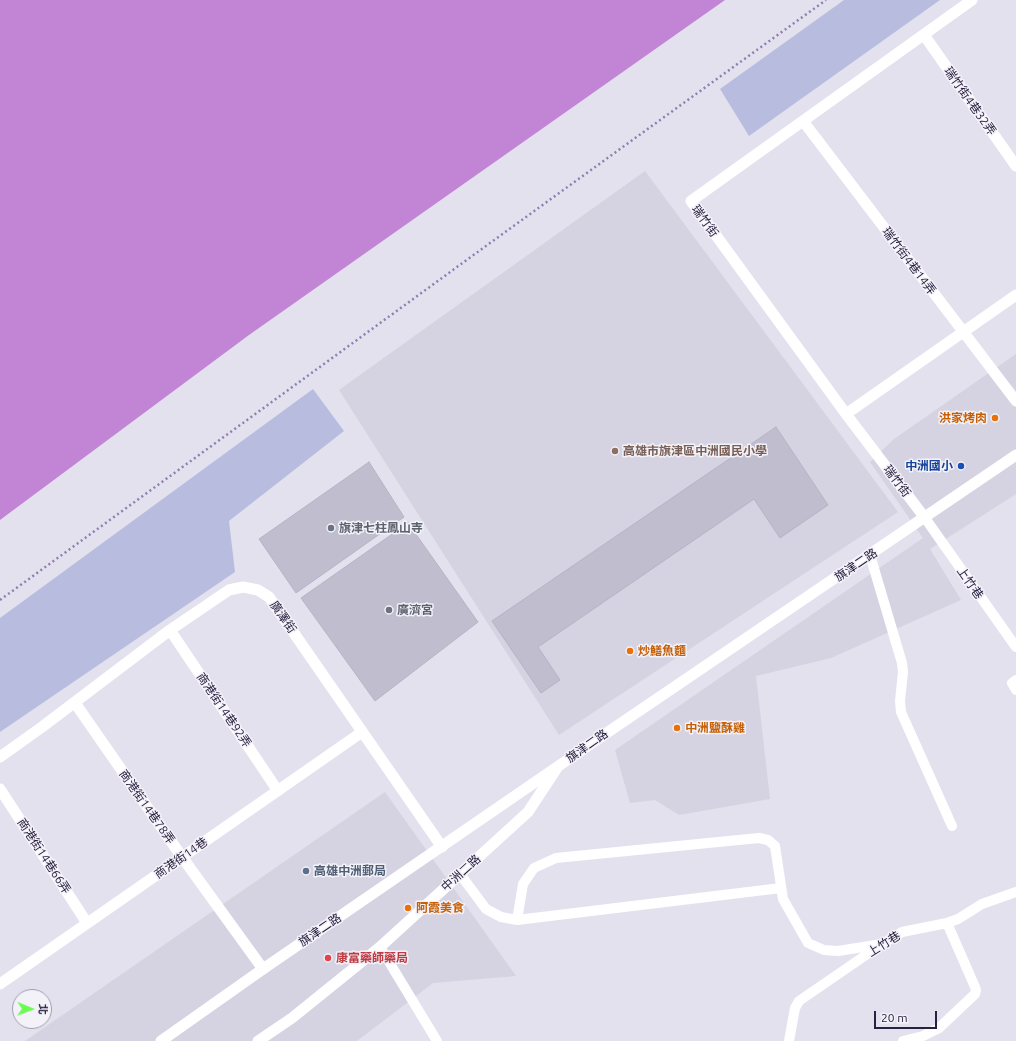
<!DOCTYPE html>
<html>
<head>
<meta charset="utf-8">
<style>
  body { margin:0 }
  #map { position:relative; width:1016px; height:1041px; overflow:hidden; background:#e3e1ed; font-family:Ubuntu,"Noto Sans TC",sans-serif }
  canvas { display:block }
  .north { position:absolute; left:12px; top:989px; width:40px; height:40px; box-sizing:border-box; background:#f3f2f9; border:1px solid #a39eaf; border-radius:50%; rotate:91deg; font-size:11px; font-weight:700; line-height:16px; text-align:center; color:#2a203f }
  .north::after { content:''; display:block; margin:auto; width:14px; height:18px; background:#6afc50; clip-path:polygon(50% 0,100% 100%,50% 72%,0 100%) }
  .scale { position:absolute; left:874px; top:1011px; width:63px; height:18px; box-sizing:border-box; border:2px solid #2a203f; border-top:0; padding-left:5px; font-size:12px; line-height:14px; white-space:nowrap; color:#2a203f; -webkit-text-stroke:3px #f3f2f9; paint-order:stroke }
</style>
</head>
<body>
<div id="map">
<canvas width="1016" height="1041"></canvas>
<div class="north">北</div>
<div class="scale">20 m</div>
</div>
<script>
const ctx = document.querySelector('canvas').getContext('2d');
ctx.lineJoin = 'round';
function fillPath(path, color) {
  ctx.fillStyle = color;
  ctx.fill(path, 'evenodd');
}
function shape(rows) {
  const path = new Path2D();
  for (const r of rows) {
    path.moveTo(r[0], r[1]);
    for (let i = 2; i < r.length; i += 2) path.lineTo(r[i], r[i + 1]);
  }
  return path;
}
function trace(path, color, width, dash) {
  ctx.strokeStyle = color;
  ctx.lineWidth = width;
  ctx.lineCap = dash ? 'butt' : 'round';
  ctx.setLineDash(dash || []);
  ctx.stroke(path);
}
function write(font, color, halo, rows, align = 'center') {
  ctx.font = font + ' Ubuntu,"Noto Sans TC",sans-serif';
  ctx.lineWidth = 3;
  ctx.setLineDash([]);
  ctx.textBaseline = 'middle';
  ctx.strokeStyle = halo;
  ctx.fillStyle = color;
  for (const [text, x, y, turn = 0] of rows) {
    ctx.save();
    ctx.translate(x, y);
    ctx.rotate((+turn || 0) * Math.PI / 180);
    ctx.textAlign = isNaN(turn) ? turn : align;
    if (halo) ctx.strokeText(text, 0, 0);
    ctx.fillText(text, 0, 0);
    ctx.restore();
  }
}
const built = shape([
  [645,171,898,512,559,735,339,390],
  [1016,354,1016,494,930,549,961,600,831,658,756,676,770,799,679,815,655,800,630,803,615,750,923,538,870,462,894,439],
  [385,792,516,976,433,983,357,1041,25,1041]
]);
const green = shape([
  [844,0,940,0,749,136,720,89],
  [313,389,344,431,229,521,235,572,0,732,0,618]
]);
const water = shape([
  [0,0,725,0,249,335,0,520]
]);
const building = shape([
  [776,427,828,505,780,538,754,499,538,647,560,680,541,693,492,621,776,427],
  [369,462,404,517,296,593,259,539,369,462],
  [408,523,478,622,375,701,301,598,408,523]
]);
const path = shape([
  [0,600,479,251,826,0]
]);
const service = shape([
  [925,518,1016,647],
  [870,555,902,663,903,672,900,701,901,712,952,826],
  [1016,680,1012,683,1016,690],
  [460,874,486,909,501,917,517,920,781,888],
  [517,920,523,884,534,868,556,858,759,838,768,840,775,846,783,899,808,943,824,950,838,951,882,944],
  [380,947,437,1041],
  [789,1041,795,1008,799,1001,882,944,902,932,947,923,958,919,982,904,1016,892],
  [903,1041,923,1036,939,1028,975,994,976,990,975,987,947,923]
]);
const minor = shape([
  [924,35,1016,166],
  [803,121,1016,401],
  [846,414,1016,295],
  [925,518,846,414,691,201,972,0],
  [170,630,278,791],
  [75,703,182,857,263,969],
  [0,757,42,727,170,630,229,590,243,587,258,590,269,597,442,847],
  [0,789,87,923],
  [0,984,362,732],
  [258,1041,292,1018,380,947,528,812,557,768]
]);
const tertiary = shape([
  [161,1041,263,969,611,730,1016,455]
]);
const markers = [
  [995,418,4,"#e8710a"],
  [615,451,4,"#8d6e63"],
  [961,466,4,"#1a4fb4"],
  [331,528,4,"#6b7280"],
  [389,610,4,"#6b7280"],
  [630,651,4,"#e8710a"],
  [677,728,4,"#e8710a"],
  [306,871,4,"#5c6f8a"],
  [408,908,4,"#e8710a"],
  [328,958,4,"#e0444e"]
];
const streetNames = [
  ["瑞竹街4巷32弄",970,101,55],
  ["瑞竹街",705,221,54],
  ["瑞竹街4巷14弄",909,261,53],
  ["瑞竹街",897,481,53],
  ["旗津二路",856,565,-34],
  ["上竹巷",970,583,55],
  ["廣澤街",283,617,55],
  ["商港街14巷92弄",224,710,56],
  ["旗津二路",587,746,-35],
  ["商港街14巷78弄",147,807,55],
  ["商港街14巷66弄",44,856,57],
  ["商港街14巷",181,858,-35],
  ["中洲二路",461,873,-42],
  ["旗津二路",320,930,-34],
  ["上竹巷",884,944,-32]
];
const foodNames = [
  ["洪家烤肉",987,418,"right"],
  ["炒鱔魚麵",638,651],
  ["中洲鹽酥雞",685,728],
  ["阿霞美食",416,908]
];
const educationNames = [
  ["高雄市旗津區中洲國民小學",623,451]
];
const transitNames = [
  ["中洲國小",953,466]
];
const worshipNames = [
  ["旗津七柱鳳山寺",339,528],
  ["廣濟宮",397,610]
];
const serviceNames = [
  ["高雄中洲郵局",314,871]
];
const healthNames = [
  ["康富藥師藥局",336,958]
];
fillPath(built, '#d5d2e1');
fillPath(green, '#b8bde0');
fillPath(water, '#c285d6');
fillPath(building, '#bfbdce');
trace(building, '#b7b3c7', 1);
trace(path, '#8e7fb3', 2.5, [2, 3]);
trace(service, '#fff', 10);
trace(minor, '#fff', 11);
trace(tertiary, '#fff', 11);
for (const [x, y, r, color] of markers) {
  const dot = new Path2D();
  dot.arc(x, y, r, 0, 2 * Math.PI);
  ctx.fillStyle = color;
  ctx.fill(dot);
  trace(dot, '#f3f2f9', 1.5);
}
write('12px', '#2a203f', '#f3f2f9', streetNames);
write('bold 12px', '#c56008', '#f3f2f9', foodNames, 'left');
write('bold 12px', '#785e54', '#f3f2f9', educationNames, 'left');
write('bold 12px', '#164399', '#f3f2f9', transitNames, 'right');
write('bold 12px', '#5b616d', '#f3f2f9', worshipNames, 'left');
write('bold 12px', '#4e5e75', '#f3f2f9', serviceNames, 'left');
write('bold 12px', '#be3a42', '#f3f2f9', healthNames, 'left');
</script>
</body>
</html>
